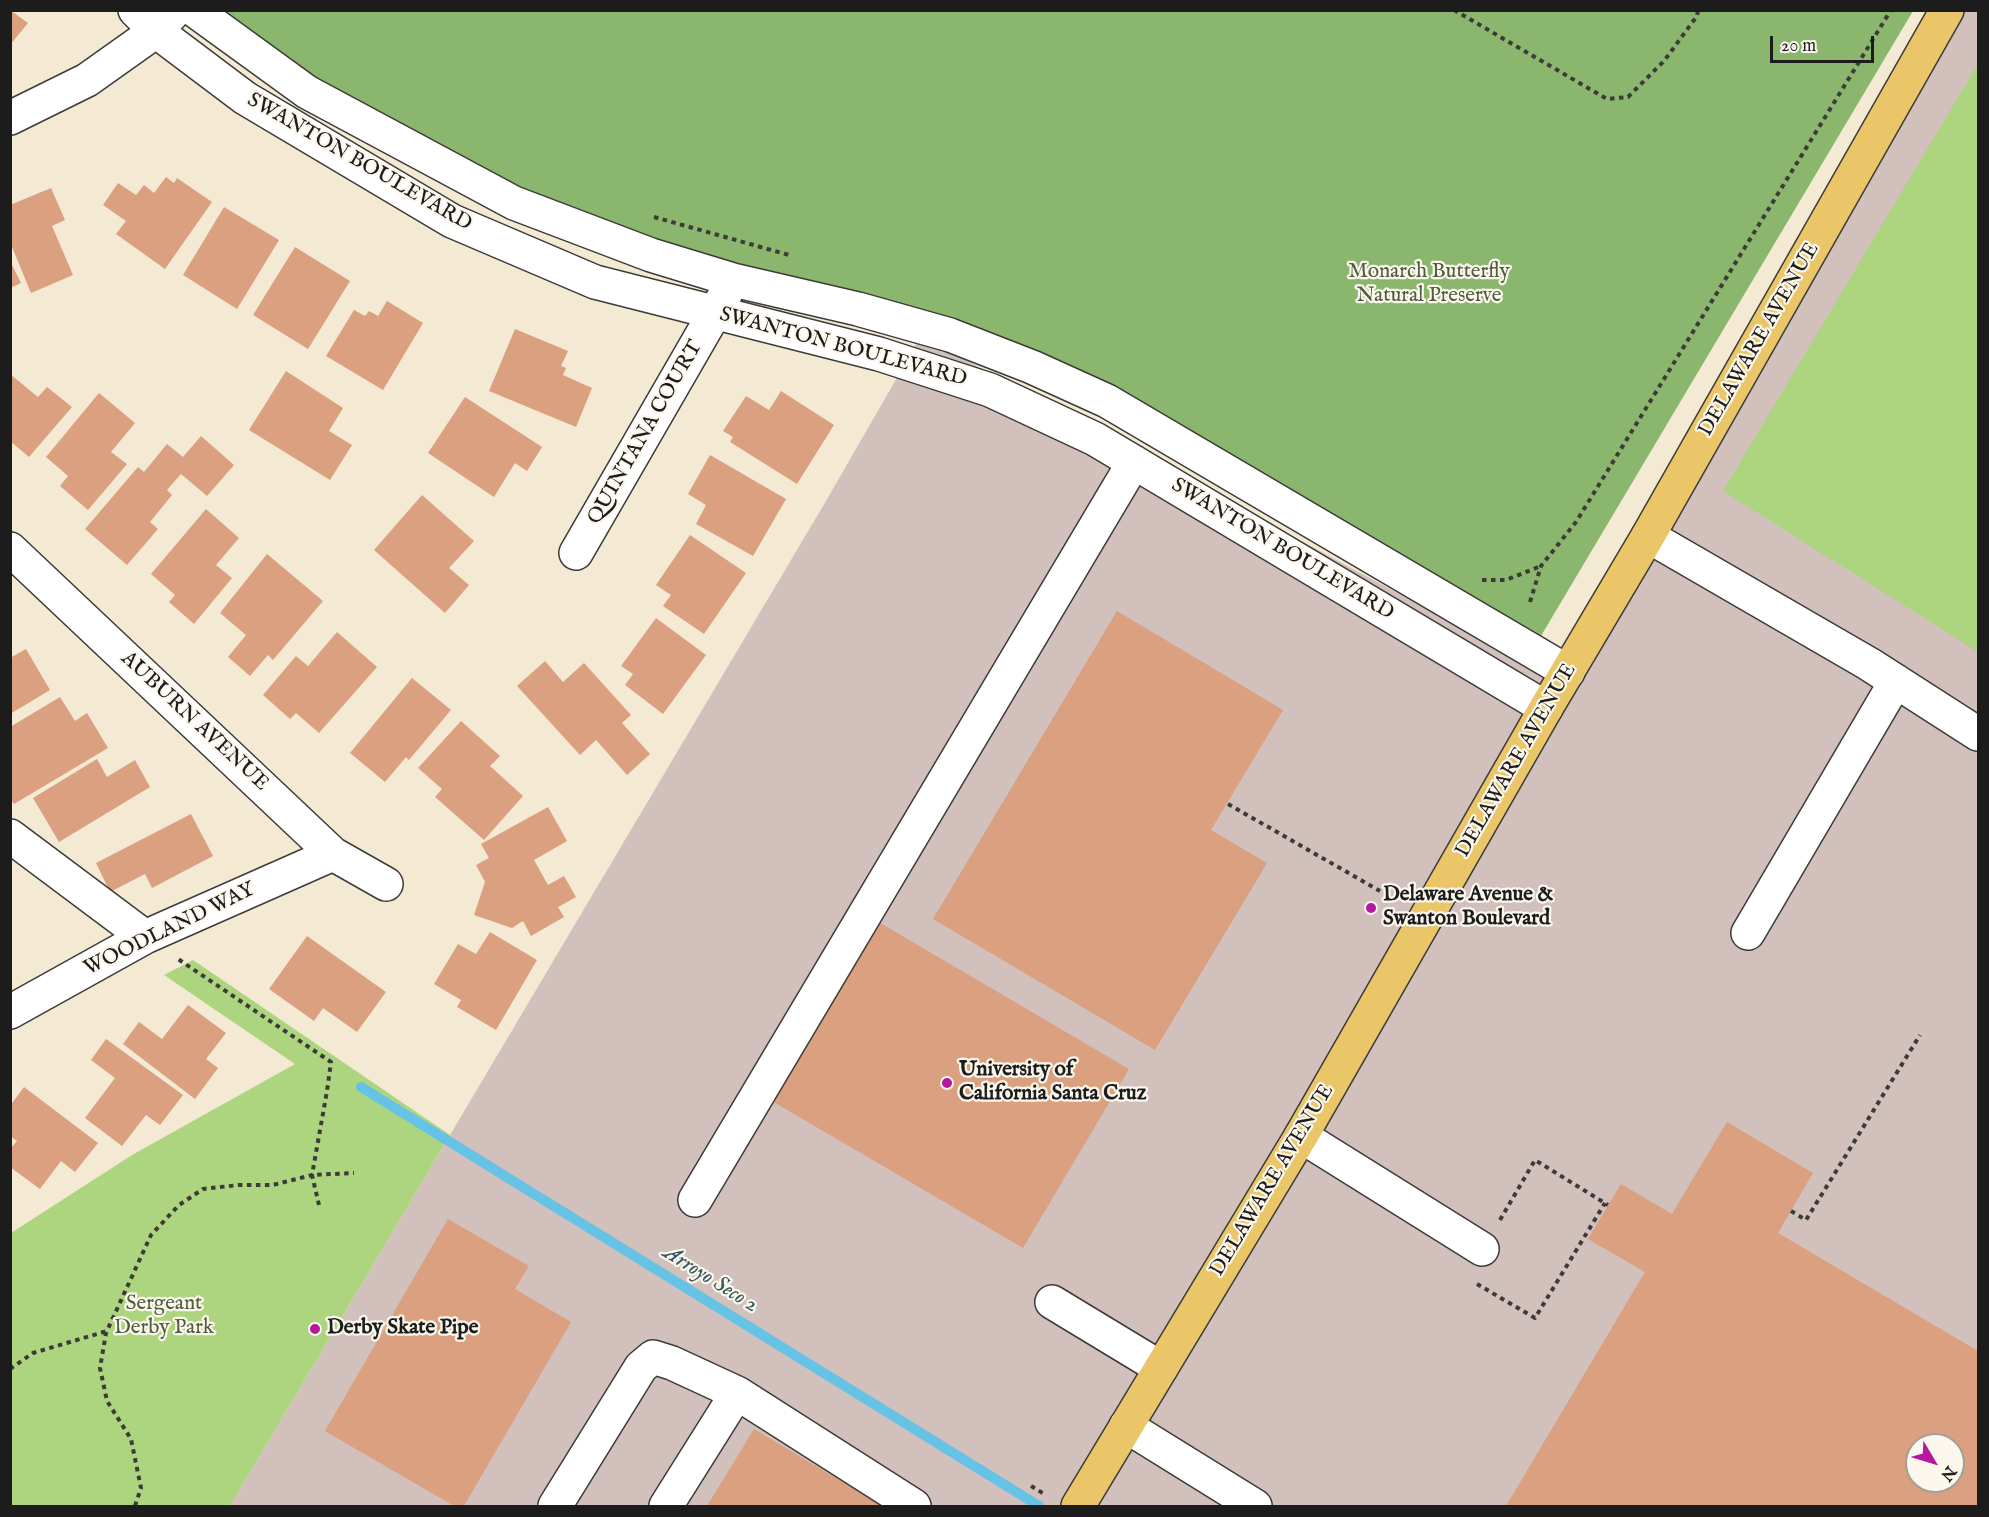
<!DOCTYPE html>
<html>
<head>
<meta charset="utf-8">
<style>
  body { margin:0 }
  #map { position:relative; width:1989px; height:1517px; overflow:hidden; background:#f4e9d2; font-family:"IM FELL English",serif }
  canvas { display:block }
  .frame { position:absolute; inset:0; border:12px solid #1c1c1c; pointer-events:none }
  .north { position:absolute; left:1905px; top:1433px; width:60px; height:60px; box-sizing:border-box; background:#fbf7ec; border:2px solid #a29f99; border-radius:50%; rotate:128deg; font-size:16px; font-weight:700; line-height:24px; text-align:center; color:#1c1c1c }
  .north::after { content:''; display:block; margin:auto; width:21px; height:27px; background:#b5179e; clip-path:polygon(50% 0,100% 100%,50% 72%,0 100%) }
  .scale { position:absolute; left:1770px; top:36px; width:104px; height:27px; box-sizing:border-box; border:3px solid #1c1c1c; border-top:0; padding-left:8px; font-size:18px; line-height:21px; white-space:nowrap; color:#1c1c1c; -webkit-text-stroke:4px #fbf7ec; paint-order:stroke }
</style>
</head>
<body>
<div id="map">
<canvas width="1989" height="1517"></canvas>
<div class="frame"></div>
<div class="north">N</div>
<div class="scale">20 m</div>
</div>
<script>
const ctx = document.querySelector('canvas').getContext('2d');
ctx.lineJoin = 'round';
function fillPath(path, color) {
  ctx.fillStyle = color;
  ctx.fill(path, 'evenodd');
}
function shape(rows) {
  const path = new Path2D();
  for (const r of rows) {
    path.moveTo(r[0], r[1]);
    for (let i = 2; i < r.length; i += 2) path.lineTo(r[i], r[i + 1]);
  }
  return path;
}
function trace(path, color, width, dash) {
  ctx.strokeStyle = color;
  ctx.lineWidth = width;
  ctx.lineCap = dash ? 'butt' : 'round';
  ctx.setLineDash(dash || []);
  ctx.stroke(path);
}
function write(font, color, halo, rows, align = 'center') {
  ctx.font = font + ' "IM FELL English",serif';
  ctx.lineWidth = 4.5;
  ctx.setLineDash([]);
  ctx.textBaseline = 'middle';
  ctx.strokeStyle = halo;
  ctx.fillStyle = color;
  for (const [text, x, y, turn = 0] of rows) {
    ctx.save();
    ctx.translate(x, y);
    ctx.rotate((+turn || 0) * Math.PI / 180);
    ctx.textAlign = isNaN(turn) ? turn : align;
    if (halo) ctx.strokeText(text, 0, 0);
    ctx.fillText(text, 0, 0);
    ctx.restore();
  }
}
const industrial = shape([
  [1951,11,1978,11,1978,1506,230,1506,826,501,921,336,1507,652,1555,683],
  [1917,1445,1953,1445,1953,1481,1917,1481]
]);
const green = shape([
  [1978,64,1978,652,1723,491],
  [193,960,450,1135,230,1506,11,1506,11,1233,132,1155,295,1064,164,975]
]);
const forest = shape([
  [180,11,1913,11,1526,661,1092,405,934,340,700,284]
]);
const stream = shape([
  [361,1087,1039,1506]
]);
const building = shape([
  [10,10,28,23,10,45],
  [166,177,174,183,177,178,212,202,165,269,116,234,126,221,103,205,118,183,136,195,144,185,154,193],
  [51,188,65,220,52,226,73,275,31,293,10,242,10,205],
  [224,207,279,240,237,309,183,275],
  [295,247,350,281,308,349,253,315],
  [10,261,21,283,10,288],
  [387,301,423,323,383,390,326,356,354,310,365,316,369,311,378,316],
  [515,329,568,351,561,366,566,368,563,375,592,388,576,427,489,391],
  [286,371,343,408,329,431,352,445,330,480,249,430],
  [10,374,38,397,47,387,72,407,29,457,10,441],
  [781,391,834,425,797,484,730,442,733,437,723,431,746,396,769,410],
  [99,393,135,423,111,452,127,464,88,510,60,486,68,476,46,457],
  [465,397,542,447,527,471,515,463,494,497,428,453],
  [201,436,234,465,207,496,181,474,167,490,172,495,150,522,158,529,127,565,85,529,138,467,144,472,167,444,183,457],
  [710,455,786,499,753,556,696,524,706,505,688,494],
  [422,495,474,541,449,568,469,585,445,613,374,550],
  [206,509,239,538,216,565,232,578,194,624,169,602,175,595,151,574],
  [690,535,746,573,704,634,663,606,671,595,656,585],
  [267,554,323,601,273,660,268,655,250,676,228,657,246,635,220,613],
  [1117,611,1283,710,1211,830,1267,863,1155,1050,933,919],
  [656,618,706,655,663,714,625,685,633,674,621,666],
  [337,632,377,667,319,733,296,713,290,719,263,695,296,656,308,666],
  [26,649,50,690,10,714,10,658],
  [545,661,563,682,584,663,631,715,622,723,650,754,627,775,596,740,580,755,517,686],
  [412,678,451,710,409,760,406,757,385,782,350,753],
  [60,697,75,721,87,713,108,748,14,804,10,798,10,727],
  [461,721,500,756,490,766,523,796,484,840,435,797,442,789,418,768],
  [97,759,107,777,135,760,150,787,59,842,33,798],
  [548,807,567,841,534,860,548,885,564,876,576,897,558,907,564,917,531,936,523,921,512,928,474,915,485,882,476,865,489,858,481,844],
  [191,814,213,856,152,888,145,874,110,892,96,863],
  [870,917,1129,1069,1023,1248,765,1097],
  [490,932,537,960,496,1030,457,1007,461,1000,434,984,458,944,476,954],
  [307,936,386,992,357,1032,323,1008,314,1021,269,989],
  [188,1005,226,1033,206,1059,218,1068,195,1099,123,1044,139,1022,162,1039],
  [106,1039,183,1095,160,1125,146,1115,122,1146,85,1118,115,1078,91,1060],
  [24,1087,98,1143,75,1172,61,1161,40,1189,10,1167,10,1149,17,1141,10,1136,10,1106],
  [1727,1122,1813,1173,1778,1233,1978,1351,1978,1506,1506,1506,1645,1272,1588,1239,1621,1184,1672,1214],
  [1917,1445,1953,1445,1953,1481,1917,1481],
  [448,1219,529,1266,515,1289,571,1322,464,1506,454,1506,325,1431],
  [754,1429,883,1506,707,1506]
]);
const path = shape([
  [1454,10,1607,99,1628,97,1664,61,1697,16,1698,10],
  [654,217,789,255],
  [1482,580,1506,580,1541,566],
  [1530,602,1541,566,1576,522,1891,10],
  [1228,804,1380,891],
  [319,1205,312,1175,354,1173],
  [1791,1211,1806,1220,1920,1035],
  [1500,1220,1535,1160,1608,1205],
  [1477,1284,1535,1318,1605,1203],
  [10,1369,33,1353,107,1331],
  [1031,1486,1046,1495],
  [135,1506,141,1488,131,1439,107,1401,100,1368,106,1333,151,1235,179,1205,203,1189,239,1185,273,1185,312,1175,327,1091,331,1062,178,959]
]);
const minor = shape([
  [135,10,156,31,245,98,452,221,595,282,879,354,990,390,1095,439,1546,708],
  [194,10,307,92,514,203,651,255,733,280,858,309,950,335,1032,367,1107,401,1568,672],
  [10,118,87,80,156,31,172,14],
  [1648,536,1869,664,1978,734],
  [10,549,333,854,386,884],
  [576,553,725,295],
  [10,836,145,937],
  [1748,933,1896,681],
  [10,1012,145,937,333,854],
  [1301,1136,1482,1249],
  [695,1200,1134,462],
  [1052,1302,1161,1368],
  [1126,1426,1255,1506],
  [555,1506,641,1367,653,1357,672,1363,737,1393],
  [666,1506,737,1393,914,1506]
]);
const major = shape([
  [1078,1506,1301,1136,1546,708,1648,536,1947,10]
]);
const markers = [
  [1371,908,6,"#b5179e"],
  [947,1083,6,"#b5179e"],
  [315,1329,6,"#b5179e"]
];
const streetNames = [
  ["SWANTON BOULEVARD",359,163,30],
  ["DELAWARE AVENUE",1760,340,-60],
  ["SWANTON BOULEVARD",843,348,15],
  ["QUINTANA COURT",646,433,-60],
  ["SWANTON BOULEVARD",1282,550,31],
  ["AUBURN AVENUE",194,722,43],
  ["DELAWARE AVENUE",1517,761,-60],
  ["WOODLAND WAY",170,930,-26],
  ["DELAWARE AVENUE",1273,1181,-59]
];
const parkNames = [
  ["Monarch Butterfly",1429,273],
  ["Natural Preserve",1429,297],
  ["Sergeant",164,1305],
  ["Derby Park",164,1329]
];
const poiNames = [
  ["Delaware Avenue &",1383,896],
  ["Swanton Boulevard",1383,920],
  ["University of",959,1071],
  ["California Santa Cruz",959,1095],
  ["Derby Skate Pipe",327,1329]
];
const waterNames = [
  ["Arroyo Seco 2",710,1280,32]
];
fillPath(industrial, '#d1c0bc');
fillPath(green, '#add580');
fillPath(forest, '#8ab66e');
trace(stream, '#67c3e5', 10);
fillPath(building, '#daa07f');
trace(minor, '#3c3b37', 36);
trace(major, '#3c3b37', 36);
trace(path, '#3c3b37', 4, [4.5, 4.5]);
trace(minor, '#fff', 33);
trace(major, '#eac669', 33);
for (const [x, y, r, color] of markers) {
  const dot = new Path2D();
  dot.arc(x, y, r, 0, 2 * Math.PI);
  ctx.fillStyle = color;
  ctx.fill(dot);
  trace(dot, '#fbf7ec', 2);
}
write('21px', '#1c1c1c', '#fbf7ec', streetNames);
write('21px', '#4f5d3f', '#fbf7ec', parkNames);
write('bold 21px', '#1c1c1c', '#fbf7ec', poiNames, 'left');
write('italic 22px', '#365662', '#fbf7ec', waterNames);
</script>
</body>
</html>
